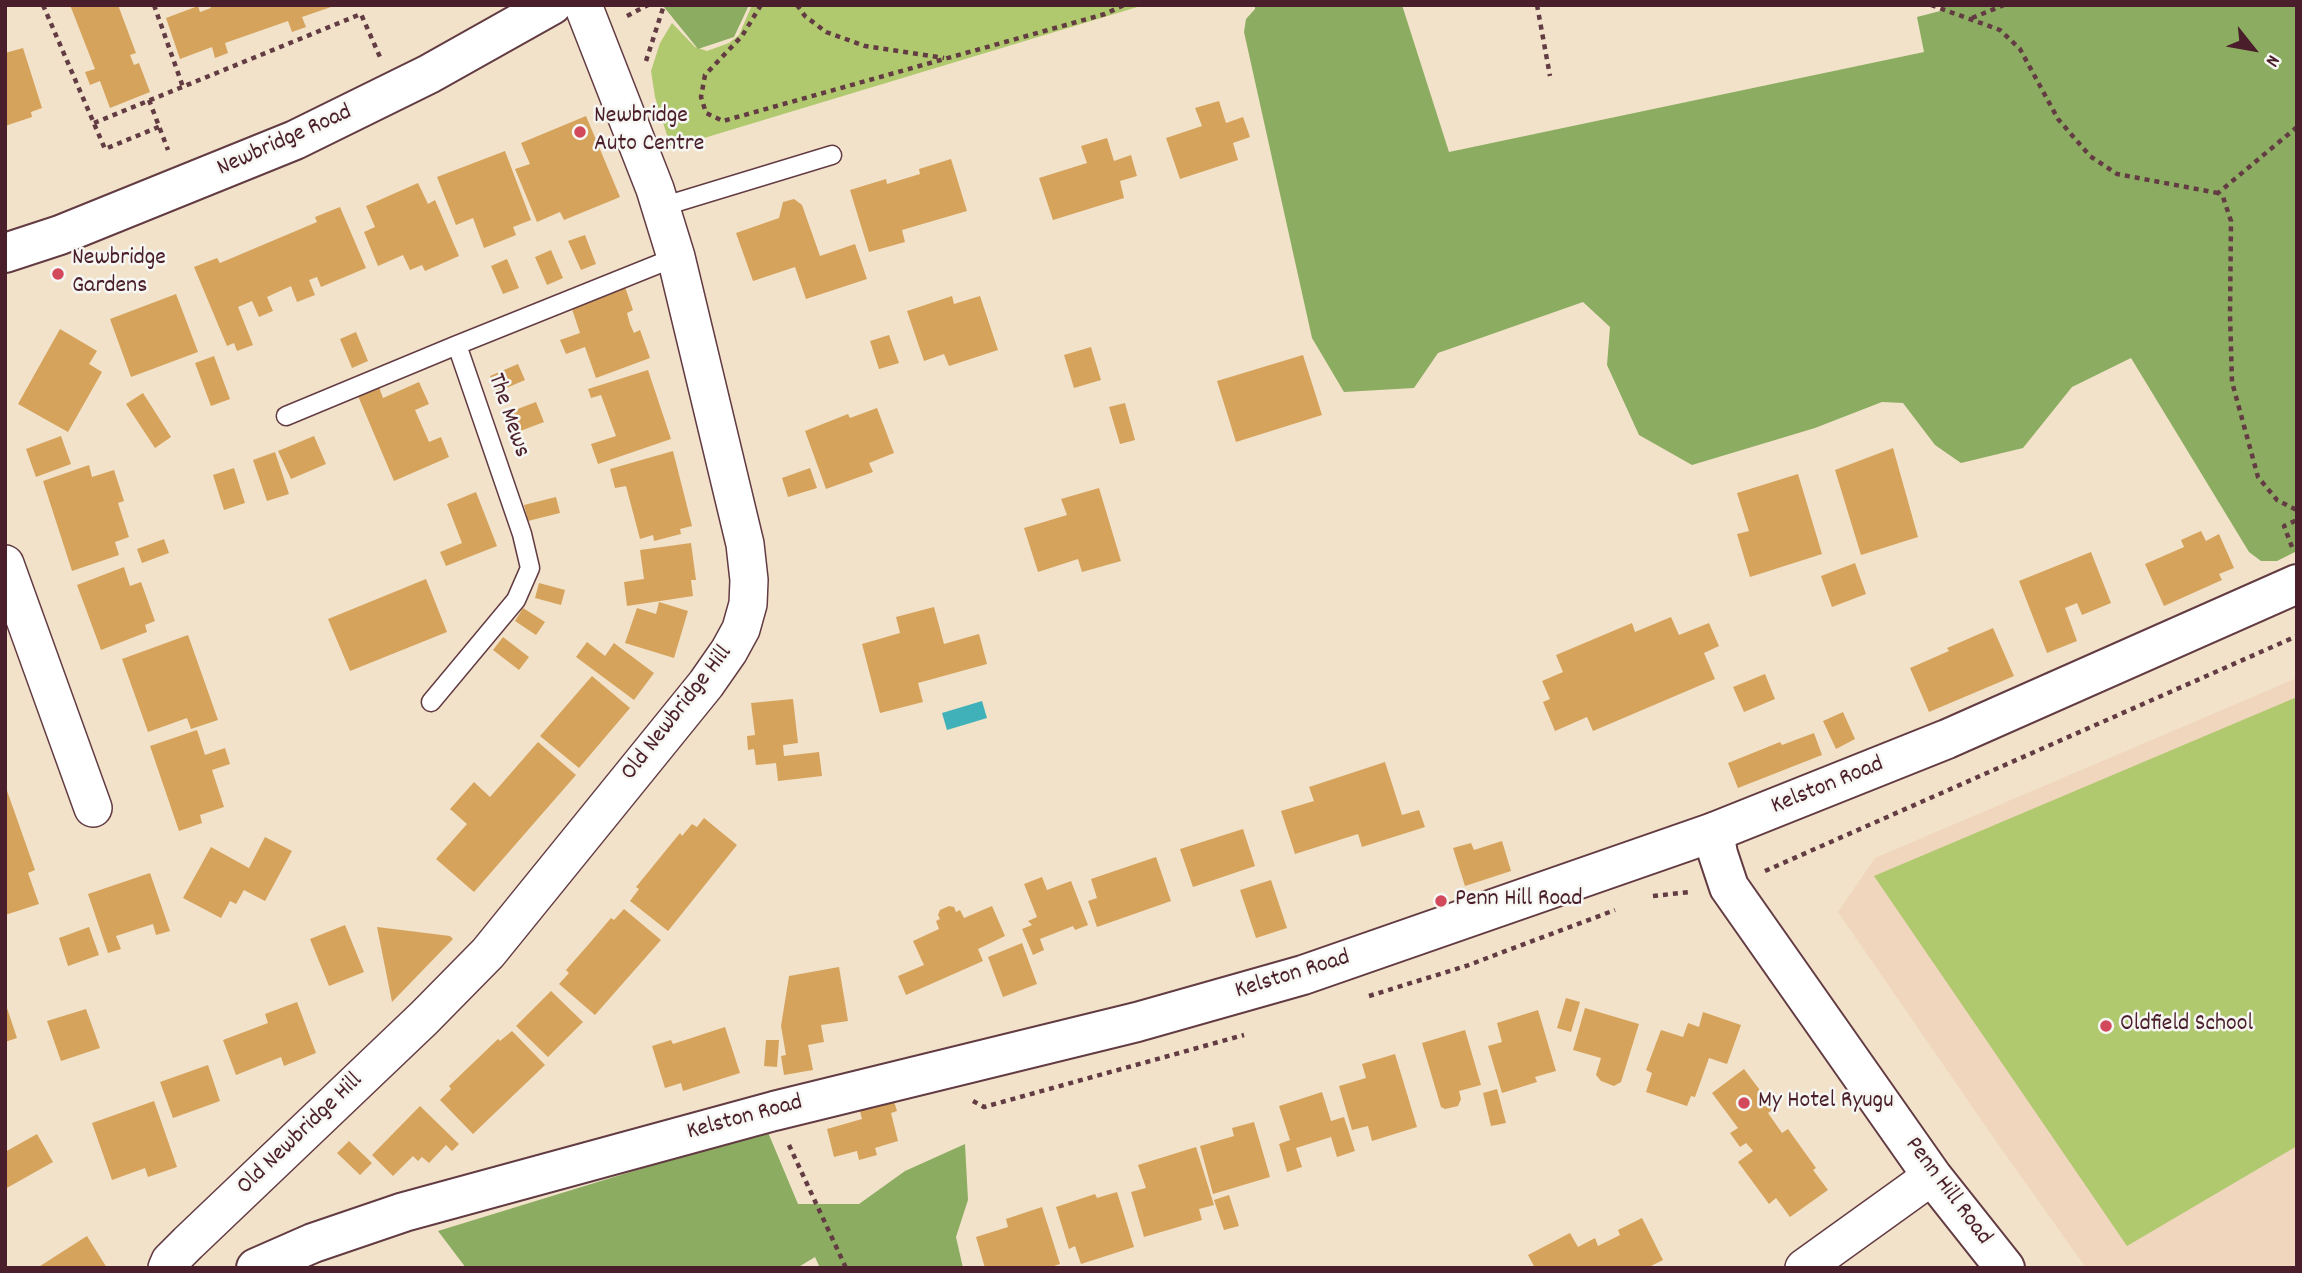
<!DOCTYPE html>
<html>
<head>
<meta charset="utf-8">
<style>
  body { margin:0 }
  #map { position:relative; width:2302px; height:1273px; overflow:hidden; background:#f2e2ca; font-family:Dekko,sans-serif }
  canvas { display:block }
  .frame { position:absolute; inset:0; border:7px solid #4a1f2b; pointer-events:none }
  .north { position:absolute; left:2218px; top:14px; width:70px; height:70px; -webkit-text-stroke:5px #f6f6f2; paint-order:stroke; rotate:121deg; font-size:19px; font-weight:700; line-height:28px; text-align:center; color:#4a1f2b }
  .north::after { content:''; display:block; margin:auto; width:24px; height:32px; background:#4a1f2b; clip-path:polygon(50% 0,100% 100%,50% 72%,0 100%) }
</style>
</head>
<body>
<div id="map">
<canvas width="2302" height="1273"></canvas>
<div class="frame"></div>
<div class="north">N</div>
</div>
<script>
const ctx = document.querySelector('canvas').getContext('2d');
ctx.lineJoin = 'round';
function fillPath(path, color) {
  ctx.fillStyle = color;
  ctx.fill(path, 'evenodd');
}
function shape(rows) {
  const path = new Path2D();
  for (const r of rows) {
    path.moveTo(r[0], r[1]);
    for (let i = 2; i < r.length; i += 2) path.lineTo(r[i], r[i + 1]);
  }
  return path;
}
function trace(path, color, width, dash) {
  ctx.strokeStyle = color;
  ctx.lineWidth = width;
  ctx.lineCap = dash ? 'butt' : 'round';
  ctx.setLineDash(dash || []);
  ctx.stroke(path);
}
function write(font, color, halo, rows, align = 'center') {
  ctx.font = font + ' Dekko,sans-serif';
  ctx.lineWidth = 5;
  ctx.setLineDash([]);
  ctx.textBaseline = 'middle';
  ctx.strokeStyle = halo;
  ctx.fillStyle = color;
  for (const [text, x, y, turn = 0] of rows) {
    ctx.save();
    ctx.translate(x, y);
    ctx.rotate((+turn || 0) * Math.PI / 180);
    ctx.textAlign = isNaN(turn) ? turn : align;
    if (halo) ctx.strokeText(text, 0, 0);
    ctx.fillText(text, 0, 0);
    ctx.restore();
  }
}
const built = shape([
  [2297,678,2297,1268,2086,1268,1995,1140,1838,912,1875,858]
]);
const green = shape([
  [752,5,1144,5,671,148,655,97,651,71,660,43,672,23,695,47,707,51,729,43,739,35],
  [2297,697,2297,1146,2127,1246,1874,876]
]);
const forest = shape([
  [666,5,749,5,734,37,698,49,664,7],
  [1255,5,1402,5,1449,152,1924,52,1917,17,1944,10,1943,5,2297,5,2297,551,2277,561,2261,561,2249,552,2131,358,2072,387,2023,448,1961,463,1935,445,1903,403,1882,402,1815,428,1692,465,1639,435,1607,365,1610,327,1583,302,1438,353,1414,388,1344,392,1312,338,1244,32,1246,19,1255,9],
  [767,1130,798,1204,859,1204,905,1171,965,1144,968,1200,956,1237,963,1268,820,1268,815,1257,797,1268,466,1268,438,1231]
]);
const water = shape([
  [982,701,987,718,947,730,942,713]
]);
const building = shape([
  [70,5,118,5,136,53,130,55,134,65,139,63,150,92,110,108,100,81,90,85,85,72,95,69],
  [210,5,334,5,334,6,302,17,306,27,292,32,288,21,225,43,228,53,215,58,212,47,180,59,166,18,198,6,200,12,211,8],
  [23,48,42,108,31,112,32,117,5,126,5,53],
  [1219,101,1226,123,1243,117,1250,137,1233,143,1238,160,1180,179,1166,138,1202,126,1195,108],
  [586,116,620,197,564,220,560,212,537,222,515,169,530,164,521,143],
  [1107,138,1114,161,1131,155,1137,176,1120,181,1124,198,1053,220,1039,178,1087,163,1081,146],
  [505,151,531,220,513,227,516,235,484,248,473,218,456,225,437,177],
  [951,159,967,211,902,230,905,242,869,252,850,190,886,179,887,184,920,174,919,169],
  [418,183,428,204,435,200,459,256,425,271,422,265,410,270,403,255,378,266,364,232,375,227,366,206],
  [794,199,802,205,820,256,855,244,867,279,806,299,795,267,753,281,736,233,779,218,783,202],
  [340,207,366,268,321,287,317,277,309,280,315,295,297,302,291,286,267,297,273,311,259,317,252,301,238,307,253,345,237,351,234,343,227,346,194,267,217,258,220,263,317,222,315,217],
  [585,235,596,264,581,270,568,241],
  [551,250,563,278,547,285,535,257],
  [507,259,519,288,503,294,491,266],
  [624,284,633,310,627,313,630,324,634,333,640,330,650,358,596,378,585,347,566,354,560,340,580,333,570,303],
  [176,294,198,352,131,377,110,319],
  [952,296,954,304,980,296,998,350,949,366,944,354,924,361,907,311],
  [60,329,97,351,89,364,102,372,68,432,18,404],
  [356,332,368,361,352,368,340,339],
  [889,335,899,363,879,369,870,341],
  [1091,347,1101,380,1074,388,1064,355],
  [1303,355,1322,415,1236,442,1217,381],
  [214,356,230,399,211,406,195,363],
  [518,364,525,380,497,392,490,376],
  [648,370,671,439,598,464,591,444,616,436,601,395,591,398,588,389],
  [419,382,429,404,415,410,429,442,441,437,449,457,394,481,358,396,379,387,383,398],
  [143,393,171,437,155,448,126,404],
  [536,402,544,422,515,433,507,413],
  [1125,403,1135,440,1120,444,1109,407],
  [877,408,894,453,869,463,873,472,826,489,805,431,848,414,850,418],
  [61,436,71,464,36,477,26,449],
  [314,436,326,464,291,479,278,451],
  [1893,448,1918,537,1861,555,1835,470],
  [673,451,692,526,680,529,681,534,654,541,653,535,640,539,626,486,615,488,610,469],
  [275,452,289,494,267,501,253,460],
  [89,465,92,477,114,470,124,501,118,503,129,537,115,542,119,555,72,571,43,481],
  [234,468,245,503,224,510,213,475],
  [810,468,817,488,788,497,782,478],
  [1798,474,1822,554,1750,577,1737,534,1749,531,1737,493],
  [1099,488,1121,561,1082,572,1078,559,1038,572,1024,528,1067,515,1061,499],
  [476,492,497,546,446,566,440,552,462,543,447,504],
  [556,497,560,513,528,521,524,505],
  [2201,531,2206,541,2219,534,2234,568,2219,574,2222,580,2164,606,2145,564,2184,547,2181,540],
  [164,539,169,553,142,563,137,549],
  [691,543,696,580,691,580,693,596,627,606,624,582,644,579,640,550],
  [2091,552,2111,603,2082,615,2077,603,2065,608,2077,641,2047,653,2019,581],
  [1855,563,1866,594,1832,607,1821,576],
  [124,567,130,586,141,582,155,621,145,625,147,632,101,650,77,585],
  [426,579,447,632,350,671,328,619],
  [539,583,565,590,561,605,535,598],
  [659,602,688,611,674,658,625,643,637,608,656,614],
  [934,607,944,644,979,634,987,664,918,683,923,702,880,713,862,644,900,633,896,617],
  [523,608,545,622,536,635,515,621],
  [1671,617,1679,635,1709,623,1719,646,1704,653,1715,679,1593,731,1587,717,1555,731,1543,702,1550,699,1542,681,1563,672,1556,655,1632,623,1635,632],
  [1993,628,2014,676,1929,712,1910,668,1949,651,1947,648],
  [188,635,218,720,191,729,187,718,148,732,122,659],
  [503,637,529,657,519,670,493,650],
  [587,642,605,656,614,643,654,673,634,700,576,657],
  [1765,674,1775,699,1744,712,1733,687],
  [592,676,630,708,579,768,540,736],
  [793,699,798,743,783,745,784,756,819,752,822,776,778,781,776,763,756,765,754,749,748,750,747,736,755,735,751,703],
  [1843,712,1855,739,1836,749,1823,721],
  [197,730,205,755,225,748,230,764,212,770,224,807,200,815,202,823,179,831,150,746],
  [1814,733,1822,755,1738,788,1728,763,1780,742,1782,745],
  [538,742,576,775,474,892,436,859,467,824,450,809,474,782,490,797],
  [1385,762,1402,815,1419,810,1425,827,1362,847,1358,834,1295,854,1281,811,1314,801,1309,787],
  [5,785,35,870,28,873,39,904,5,915],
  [704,818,737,845,668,931,630,901,639,889,636,887,680,833,682,836,692,824,697,827],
  [1243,829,1255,866,1193,887,1180,849],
  [265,837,292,851,265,901,244,890,236,904,230,901,221,918,183,898,211,847,249,868],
  [1502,841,1511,871,1465,886,1453,848,1471,843,1474,850],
  [1156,857,1171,901,1097,927,1088,901,1097,898,1091,879],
  [150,873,170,931,156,935,153,924,116,936,121,949,108,953,88,894],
  [1042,877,1047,890,1071,881,1088,925,1075,930,1073,926,1040,939,1044,950,1033,955,1022,929,1032,925,1028,921,1037,917,1024,884],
  [1271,880,1287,928,1256,938,1240,890],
  [949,906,954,907,956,912,960,910,964,918,992,906,1005,936,978,949,983,961,906,995,898,976,924,965,913,941,939,929,936,921,940,919,938,915,940,910],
  [624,909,661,940,595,1015,559,984,569,973,566,970,588,945,611,918,614,920],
  [345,925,364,972,329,986,310,939],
  [89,927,99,955,68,966,59,938],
  [377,927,450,936,453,939,392,1002],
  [1022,943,1037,984,1003,997,988,957],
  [839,967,848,1021,821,1025,824,1042,808,1045,813,1070,784,1075,781,1056,786,1055,781,1026,789,976],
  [551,991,583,1022,548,1057,516,1026],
  [1566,998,1580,1002,1571,1032,1557,1028],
  [5,1002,17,1038,5,1042],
  [297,1002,316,1053,284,1066,281,1057,236,1075,223,1040,268,1023,265,1014],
  [1585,1008,1639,1024,1621,1082,1614,1086,1601,1081,1596,1075,1601,1058,1573,1050],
  [86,1009,100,1048,61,1061,47,1021],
  [1538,1010,1556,1071,1535,1077,1537,1082,1502,1093,1488,1046,1502,1042,1497,1023],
  [1703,1012,1741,1025,1727,1064,1709,1058,1695,1097,1691,1096,1687,1106,1646,1092,1652,1073,1646,1070,1661,1030,1683,1037,1688,1023,1699,1027],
  [725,1027,740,1073,683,1091,681,1083,665,1088,652,1046,671,1040,673,1044],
  [1465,1030,1481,1085,1459,1091,1461,1099,1458,1106,1445,1109,1441,1107,1422,1043],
  [512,1031,545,1065,473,1134,440,1100,451,1089,449,1086,473,1063,498,1039,500,1041],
  [766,1040,779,1040,777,1067,764,1066],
  [1395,1054,1417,1127,1372,1141,1368,1126,1352,1130,1339,1086,1366,1078,1362,1064],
  [208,1065,220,1101,173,1118,160,1082],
  [1744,1069,1774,1109,1768,1113,1782,1133,1788,1129,1816,1168,1813,1170,1828,1190,1790,1217,1776,1198,1769,1204,1738,1162,1753,1151,1746,1143,1740,1147,1730,1133,1738,1128,1712,1093],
  [1497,1089,1506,1123,1491,1126,1483,1093],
  [1322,1092,1331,1121,1344,1117,1355,1151,1337,1157,1331,1137,1296,1148,1302,1167,1287,1172,1279,1144,1290,1140,1279,1106],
  [893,1098,897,1111,891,1113,898,1141,875,1148,877,1155,859,1160,857,1151,834,1157,827,1129,862,1119,859,1107],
  [154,1101,177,1167,148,1177,145,1168,112,1180,92,1123],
  [420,1106,459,1144,452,1151,446,1145,429,1163,422,1157,418,1161,413,1156,393,1176,372,1155],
  [1254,1122,1270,1177,1213,1194,1200,1146,1234,1136,1232,1128],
  [37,1134,53,1162,5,1189,5,1152],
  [349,1141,372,1163,360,1175,337,1153],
  [1196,1147,1214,1205,1199,1209,1202,1220,1144,1237,1131,1192,1146,1188,1138,1165],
  [1117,1192,1134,1247,1081,1264,1075,1246,1069,1249,1056,1207,1095,1194,1097,1198],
  [1229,1195,1239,1226,1224,1230,1214,1200],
  [1042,1207,1060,1264,1048,1268,985,1268,976,1237,1008,1227,1006,1219],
  [1642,1218,1663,1260,1647,1268,1535,1268,1528,1255,1570,1233,1578,1247,1595,1238,1598,1246,1620,1235,1618,1230],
  [87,1236,107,1268,37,1268]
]);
const path = shape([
  [43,5,105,149,161,126],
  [154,5,183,87],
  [761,5,742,36,705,75,701,97,706,113,723,121,1105,14,1124,5],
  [797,5,805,16,826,32,865,46,944,58],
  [1537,5,1550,76],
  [1931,5,2000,30,2020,49,2058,119,2090,156,2117,174,2218,193],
  [627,16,648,5],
  [1972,18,2004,5],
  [646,61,664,5],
  [149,100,168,150],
  [94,123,361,14,380,57],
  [2297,127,2218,193,2223,197,2231,221,2230,315,2232,382,2258,477,2277,500,2297,510],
  [2292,547,2284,526,2297,520],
  [1765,871,2297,636],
  [1653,896,1690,892],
  [1369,996,1466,966,1615,910],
  [973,1101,984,1107,1244,1035],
  [789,1145,846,1268]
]);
const lane = shape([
  [661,207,832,155],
  [286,416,457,345],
  [431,702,516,600,530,568,522,534,457,345,676,257]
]);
const street = shape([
  [5,564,93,808],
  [167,1268,170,1261,188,1243,424,1018,488,953,706,684,729,651,741,629,748,604,749,580,745,544,676,257,655,189,583,5],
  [1804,1268,1932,1176]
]);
const secondary = shape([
  [1714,832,1718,854,1729,887,1932,1176,2005,1268]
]);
const primary = shape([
  [5,253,60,235,295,140,429,74,552,5],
  [256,1268,313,1243,404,1212,774,1111,1137,1022,1303,975,1714,832,1947,739,2297,584]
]);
const markers = [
  [580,132,7,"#d1495b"],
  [58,274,7,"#d1495b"],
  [1441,901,7,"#d1495b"],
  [2106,1026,7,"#d1495b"],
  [1744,1103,7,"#d1495b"]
];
const poiNames = [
  ["Newbridge",594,118],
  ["Auto Centre",594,146],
  ["Newbridge",72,260],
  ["Gardens",72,288],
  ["Penn Hill Road",1455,901],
  ["Oldfield School",2120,1026],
  ["My Hotel Ryugu",1758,1103]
];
const streetNames = [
  ["Newbridge Road",285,142,-24],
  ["The Mews",507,416,71],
  ["Old Newbridge Hill",678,714,-52],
  ["Kelston Road",1828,787,-22],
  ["Kelston Road",1293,976,-17],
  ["Kelston Road",745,1119,-15],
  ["Old Newbridge Hill",301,1135,-44],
  ["Penn Hill Road",1947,1192,53]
];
fillPath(built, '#efd6bc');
fillPath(green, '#b0c96e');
fillPath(forest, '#8cad61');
fillPath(water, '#41b1b9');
fillPath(building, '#d5a35c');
trace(lane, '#633c43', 21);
trace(street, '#633c43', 40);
trace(secondary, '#633c43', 42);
trace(primary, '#633c43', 42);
trace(path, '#633c43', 4.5, [5, 5]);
trace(lane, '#fff', 18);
trace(street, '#fff', 37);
trace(secondary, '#fff', 38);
trace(primary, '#fff', 38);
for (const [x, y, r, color] of markers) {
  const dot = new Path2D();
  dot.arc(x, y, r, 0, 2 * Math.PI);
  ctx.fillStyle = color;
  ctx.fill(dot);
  trace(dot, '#f6f6f2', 2.5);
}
write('24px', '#4a1f2b', '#f6f6f2', poiNames, 'left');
write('24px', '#4a1f2b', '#f6f6f2', streetNames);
</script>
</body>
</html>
